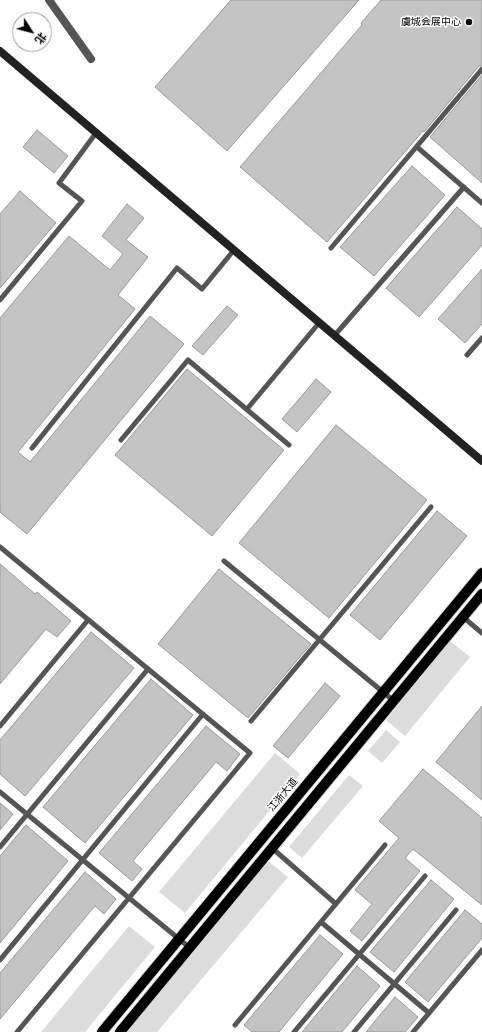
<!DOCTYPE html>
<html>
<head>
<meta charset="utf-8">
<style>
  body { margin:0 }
  #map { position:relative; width:482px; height:1032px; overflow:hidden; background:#fff; font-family:"Archivo Narrow","Noto Sans SC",sans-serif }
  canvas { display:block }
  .north { position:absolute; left:12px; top:12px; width:40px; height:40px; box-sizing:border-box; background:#fff; border:1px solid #999; border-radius:50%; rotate:126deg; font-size:11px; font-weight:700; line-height:16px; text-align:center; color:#000 }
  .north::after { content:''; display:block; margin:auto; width:14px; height:18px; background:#000; clip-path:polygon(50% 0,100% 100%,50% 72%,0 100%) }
</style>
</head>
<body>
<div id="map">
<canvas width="482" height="1032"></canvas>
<div class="north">北</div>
</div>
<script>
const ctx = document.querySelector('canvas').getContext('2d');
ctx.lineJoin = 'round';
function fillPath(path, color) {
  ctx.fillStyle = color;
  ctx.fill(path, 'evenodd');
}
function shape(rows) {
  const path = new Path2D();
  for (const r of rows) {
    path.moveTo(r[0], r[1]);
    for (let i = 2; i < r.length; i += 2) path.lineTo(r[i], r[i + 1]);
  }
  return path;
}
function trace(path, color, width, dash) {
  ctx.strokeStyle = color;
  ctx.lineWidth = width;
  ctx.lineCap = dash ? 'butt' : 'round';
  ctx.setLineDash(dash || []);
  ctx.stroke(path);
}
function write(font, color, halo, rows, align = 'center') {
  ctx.font = font + ' "Archivo Narrow","Noto Sans SC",sans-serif';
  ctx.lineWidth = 3;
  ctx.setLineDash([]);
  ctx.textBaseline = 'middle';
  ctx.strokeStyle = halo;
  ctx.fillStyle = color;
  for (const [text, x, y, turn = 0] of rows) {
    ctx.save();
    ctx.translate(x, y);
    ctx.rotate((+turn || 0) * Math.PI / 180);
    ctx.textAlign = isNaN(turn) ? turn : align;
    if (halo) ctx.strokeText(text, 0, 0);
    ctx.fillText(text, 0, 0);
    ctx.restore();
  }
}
const green = shape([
  [450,641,470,657,405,736,386,720],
  [386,730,400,742,382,763,368,751],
  [275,753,300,774,185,913,159,892],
  [349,775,363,786,302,858,289,847],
  [268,861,288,877,157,1032,125,1032],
  [129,926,155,947,85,1032,41,1032]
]);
const building = shape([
  [231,0,359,0,227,151,155,87,231,0],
  [381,0,482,0,482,65,479,66,424,132,423,131,327,242,240,167,362,25,361,23,381,0],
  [482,75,482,183,430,137,482,75],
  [37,130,68,156,54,173,23,147,37,130],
  [412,166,445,195,374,276,340,247,412,166],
  [20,191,56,223,0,288,0,214,20,191],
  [127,204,144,218,126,240,148,257,118,295,135,309,18,452,30,462,150,316,184,344,27,534,0,512,0,318,69,236,110,270,123,254,102,236,127,204],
  [457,207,482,229,482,245,419,317,386,288,457,207],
  [482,269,482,324,465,343,438,319,482,269],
  [227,306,238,315,203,355,192,346,227,306],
  [187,369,284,450,212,536,115,455,187,369],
  [316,379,331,392,297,432,282,419,316,379],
  [336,425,427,500,329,618,239,543,336,425],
  [437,511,467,536,380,640,350,615,437,511],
  [0,564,35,594,37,592,71,621,57,637,46,629,0,684,0,564],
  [219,569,311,644,248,718,158,644,219,569],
  [91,632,134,668,25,796,0,774,0,740,91,632],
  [151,679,193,715,85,843,43,807,151,679],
  [325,683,340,696,288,758,273,746,325,683],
  [482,706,482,800,436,762,482,706],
  [206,726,240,754,227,771,216,762,133,861,142,869,132,881,99,853,206,726],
  [423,769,482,818,482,905,413,849,405,858,420,871,362,941,350,931,372,904,355,890,399,838,379,821,423,769],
  [0,803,13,814,0,830,0,803],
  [26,825,68,861,0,943,0,856,26,825],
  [85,872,116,899,104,914,95,906,0,1019,0,973,85,872],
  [431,880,454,899,394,972,370,952,431,880],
  [465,910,482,924,482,938,428,1002,405,982,465,910],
  [320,935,343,954,279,1032,252,1032,244,1025,320,935],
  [357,966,380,986,342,1032,302,1032,357,966],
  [395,997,418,1017,405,1032,366,1032,395,997]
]);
const service = shape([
  [417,147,482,203],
  [331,248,482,69],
  [0,300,82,201,59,183,96,133],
  [334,336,464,187],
  [467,355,482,338],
  [247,409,319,323],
  [121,440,188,360,289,445],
  [32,448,177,268,202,289,234,250],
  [0,547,250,753,17,1032],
  [224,561,394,701],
  [463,617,482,633],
  [251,721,431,507],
  [0,726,88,620],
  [0,792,190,948],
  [0,847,148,669],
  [272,848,336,904],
  [321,922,429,1013],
  [0,960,203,714],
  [235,1025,385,845],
  [294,1032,425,876],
  [354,1032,456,910],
  [413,1032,482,950]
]);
const minor = shape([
  [49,0,91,59]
]);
const secondary = shape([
  [0,51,482,461]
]);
const primary = shape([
  [102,1032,482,573],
  [120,1032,482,594]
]);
const markers = [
  [469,22,4,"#000"]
];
const poiNames = [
  ["虞城会展中心",461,22]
];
const streetNames = [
  ["江浙大道",283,795,-50]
];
fillPath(green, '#dcdcdc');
fillPath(building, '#c4c4c4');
trace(building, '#999', 1);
trace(primary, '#dbdbdb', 12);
trace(service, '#555', 5);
trace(minor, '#555', 8);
trace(secondary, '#222', 8);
trace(primary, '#000', 10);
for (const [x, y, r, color] of markers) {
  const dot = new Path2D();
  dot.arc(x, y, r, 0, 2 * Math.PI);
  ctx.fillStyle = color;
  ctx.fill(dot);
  trace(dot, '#fff', 1.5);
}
write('10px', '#000', '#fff', poiNames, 'right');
write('10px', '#000', '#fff', streetNames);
</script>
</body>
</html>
